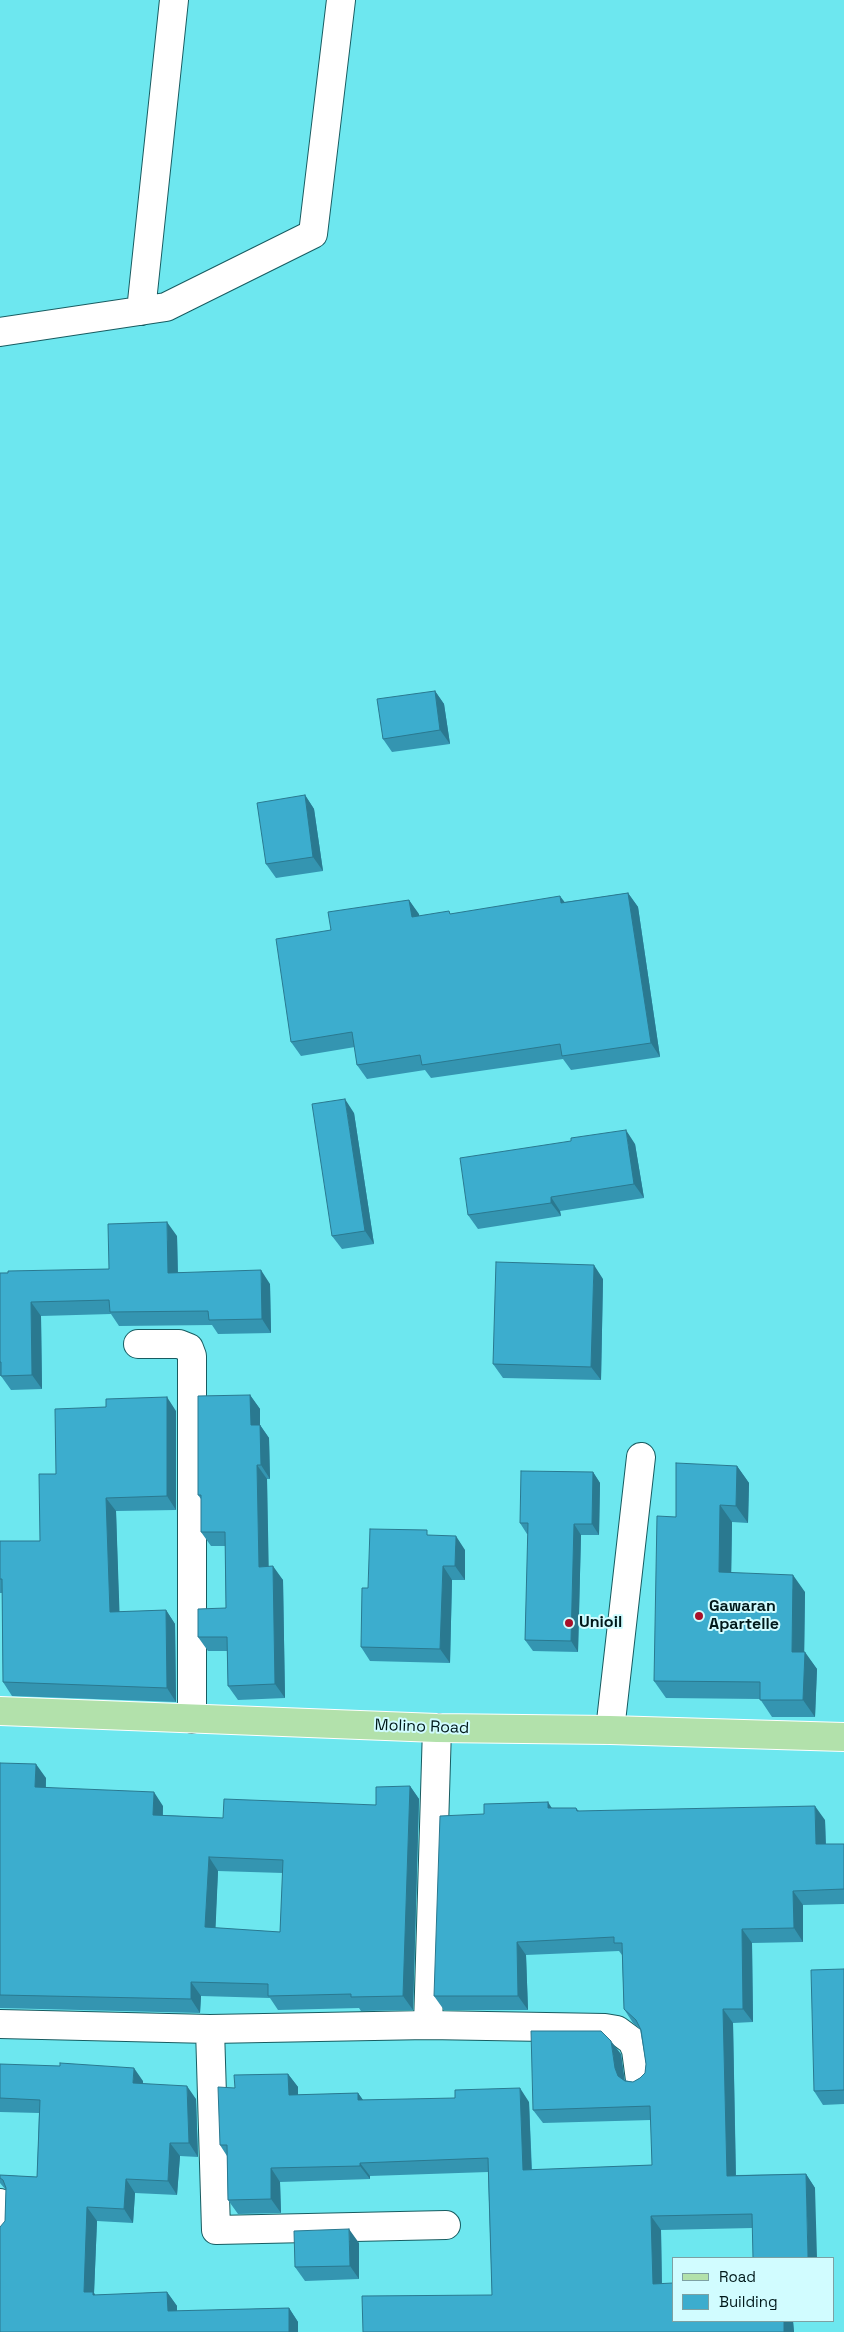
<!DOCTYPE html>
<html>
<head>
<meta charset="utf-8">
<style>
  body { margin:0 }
  #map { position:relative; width:844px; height:2332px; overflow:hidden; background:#6de7ef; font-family:"Space Grotesk",sans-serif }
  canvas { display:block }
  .legend { position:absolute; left:672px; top:2257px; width:162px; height:65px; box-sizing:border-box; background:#d1fcff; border:1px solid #7da1a3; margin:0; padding:6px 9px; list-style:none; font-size:15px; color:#00181a }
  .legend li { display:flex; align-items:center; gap:10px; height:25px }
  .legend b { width:25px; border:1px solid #7da1a3 }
</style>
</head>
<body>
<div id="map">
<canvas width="844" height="2332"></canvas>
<ul class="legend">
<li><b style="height:6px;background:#b2e1ab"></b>Road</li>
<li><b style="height:14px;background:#3cadce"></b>Building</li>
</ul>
</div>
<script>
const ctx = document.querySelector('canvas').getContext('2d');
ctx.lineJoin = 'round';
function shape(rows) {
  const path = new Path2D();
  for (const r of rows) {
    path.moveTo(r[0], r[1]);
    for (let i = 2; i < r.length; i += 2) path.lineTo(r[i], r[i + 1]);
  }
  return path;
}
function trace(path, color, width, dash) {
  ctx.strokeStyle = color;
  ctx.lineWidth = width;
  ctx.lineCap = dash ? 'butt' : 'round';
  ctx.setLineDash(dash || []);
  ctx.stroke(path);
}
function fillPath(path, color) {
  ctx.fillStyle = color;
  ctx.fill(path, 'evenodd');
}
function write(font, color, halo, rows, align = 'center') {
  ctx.font = font + ' "Space Grotesk",sans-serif';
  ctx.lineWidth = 4;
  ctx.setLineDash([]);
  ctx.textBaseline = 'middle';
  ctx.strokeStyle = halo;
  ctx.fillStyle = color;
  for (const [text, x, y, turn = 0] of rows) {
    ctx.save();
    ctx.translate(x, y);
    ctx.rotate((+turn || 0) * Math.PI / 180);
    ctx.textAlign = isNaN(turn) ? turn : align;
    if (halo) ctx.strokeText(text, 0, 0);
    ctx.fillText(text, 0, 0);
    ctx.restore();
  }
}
const minor = shape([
  [141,311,174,0],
  [0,332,166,307,313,234,341,0],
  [138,1344,179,1344,189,1348,192,1356,192,1719],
  [610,1730,641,1457],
  [0,2024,210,2029,428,2025,605,2028,617,2030,632,2041,636,2050,640,2080],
  [428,2025,437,1728],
  [210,2029,216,2230,446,2225],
  [0,2203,1,2228]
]);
const major = shape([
  [0,1711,437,1728,610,1730,844,1737]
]);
const wall = shape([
  [435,691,444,704,450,744,392,752,383,739],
  [305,795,314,809,323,871,276,878,266,864],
  [628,893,638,907,660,1057,571,1070,563,1059,431,1078,425,1070,367,1079,357,1065,355,1047,301,1056,291,1042,331,930,409,900,419,916,451,914,565,902],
  [354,1113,374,1244,342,1249,332,1236],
  [635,1144,644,1198,560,1211,561,1216,478,1229,468,1215],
  [177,1236,178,1272,270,1284,271,1333,218,1334,212,1325,119,1326,111,1314,41,1316,42,1389,11,1390,1,1376,0,1376,0,1273,109,1269],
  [603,1279,601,1380,503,1378,493,1364],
  [250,1395,260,1409,260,1425,269,1438,270,1479,267,1479,268,1566,283,1580,285,1698,238,1700,228,1686,227,1651,208,1651,198,1637,226,1608,225,1546,211,1546,201,1532,201,1499,198,1495],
  [176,1411,176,1510,116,1511,119,1612,166,1610,175,1624,176,1702,12,1696,3,1682,2,1593,0,1593,0,1541,40,1541,56,1474],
  [737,1466,749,1483,748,1523,732,1522,731,1572,805,1592,804,1652,817,1669,815,1717,772,1717,760,1699,666,1698,654,1681,676,1517],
  [593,1472,600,1483,599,1535,581,1535,578,1652,533,1651,525,1640,528,1534,527,1534,520,1523],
  [430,1535,465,1550,465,1580,452,1580,450,1663,370,1661,361,1647,368,1588],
  [0,1763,46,1778,46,1787,163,1806,163,1815,223,1818,376,1805,410,1786,419,1799,413,2010,361,2011,359,2008,278,2010,270,1998,201,1996,200,2013,0,2008],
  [218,1871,283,1873,280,1932,215,1928],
  [552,1808,576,1808,579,1811,825,1820,826,1844,844,1844,844,1904,803,1905,803,1942,752,1943,753,2022,733,2023,736,2175,806,2174,815,2188,752,2228,661,2230,662,2283,673,2321,793,2321,794,2332,363,2332,492,2295,488,2172,370,2176,370,2179,280,2182,281,2213,238,2214,228,2200,227,2156,220,2145,235,2088,288,2074,298,2087,298,2095,358,2093,363,2100,529,2102,532,2170,652,2165,651,2120,543,2123,533,2110,621,2054,624,2080,633,2082,640,2078,645,2073,646,2064,640,2029,633,2023,624,2009,622,1955,619,1951,526,1955,528,2010,444,2010,434,1996,484,1814],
  [844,1969,844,2104,823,2105,814,2091],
  [0,2064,143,2081,143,2084,196,2099,198,2157,180,2156,177,2195,135,2193,133,2223,97,2221,94,2293,95,2295,167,2292,177,2306,177,2311,289,2308,298,2322,298,2332,0,2332,5,2221,6,2190,0,2183,0,2175,37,2177,39,2113,0,2112],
  [359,2243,359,2279,305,2281,295,2267]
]);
const shadedWall = shape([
  [435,691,444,704,450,744,440,730],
  [305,795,314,809,323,871,313,857],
  [628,893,638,907,660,1057,651,1043],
  [560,896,570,909,561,903],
  [409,900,419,914,421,930,412,917],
  [345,1099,354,1113,374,1244,365,1231],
  [626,1130,635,1144,644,1198,634,1184],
  [551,1197,560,1211,561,1216,551,1203],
  [167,1222,177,1236,178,1286,168,1273],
  [594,1265,603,1279,601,1380,591,1367],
  [261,1270,270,1284,271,1333,262,1319],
  [31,1302,41,1316,42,1389,32,1375],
  [250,1395,260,1409,260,1425,269,1438,270,1479,261,1465,251,1425],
  [167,1397,176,1411,176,1510,167,1496],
  [257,1465,267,1479,269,1580,259,1567],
  [737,1466,749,1483,748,1523,736,1506],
  [593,1472,600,1483,599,1535,592,1524],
  [106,1498,116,1511,120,1626,110,1612],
  [720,1505,732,1522,731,1589,719,1572],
  [574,1524,581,1535,578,1652,571,1641],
  [456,1536,465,1550,465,1580,455,1566],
  [273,1566,283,1580,285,1698,275,1684],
  [443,1566,452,1580,450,1663,440,1649],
  [793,1575,805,1592,804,1669,792,1652],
  [166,1610,175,1624,176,1702,167,1688],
  [805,1652,817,1669,815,1717,803,1700],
  [36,1764,46,1778,45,1801,35,1787],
  [410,1786,419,1799,413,2010,403,1996],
  [154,1792,163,1806,162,1828,153,1815],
  [548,1802,557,1816,548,1808],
  [815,1806,825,1820,826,1858,816,1844],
  [209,1857,218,1871,215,1941,205,1927],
  [793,1891,803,1905,803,1942,794,1928],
  [742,1929,752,1943,753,2022,743,2009],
  [517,1942,526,1955,528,2010,518,1996],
  [191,1982,201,1996,200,2013,191,1999],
  [723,2009,733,2023,736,2189,727,2176],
  [611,2041,621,2054,625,2082,618,2076,615,2068],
  [134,2068,143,2081,143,2097,133,2083],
  [288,2074,298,2087,298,2109,289,2095],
  [187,2086,196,2099,198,2157,189,2143],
  [520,2088,529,2102,532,2184,523,2170],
  [358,2093,368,2107,358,2100],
  [170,2143,180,2156,177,2195,168,2181],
  [360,2163,370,2176,370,2179,360,2166],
  [271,2168,280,2182,281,2213,271,2199],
  [806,2174,815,2188,817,2258,808,2258],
  [126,2179,135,2193,133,2223,124,2209],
  [87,2207,97,2221,94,2293,103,2306,84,2292],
  [651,2216,661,2230,662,2297,653,2284],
  [349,2229,359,2243,359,2279,350,2266],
  [167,2292,177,2306,177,2325,168,2311],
  [289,2308,298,2322,298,2332,289,2332],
  [784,2321,793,2321,794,2332,784,2332]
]);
const building = shape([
  [435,691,440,730,383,739,377,699,435,691],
  [305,795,313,857,266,864,257,803,305,795],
  [628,893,651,1043,562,1056,560,1044,422,1065,420,1055,357,1065,352,1032,291,1042,276,939,331,930,328,912,409,900,412,917,449,911,450,914,560,896,561,903,628,893],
  [345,1099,365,1231,332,1236,312,1104,345,1099],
  [626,1130,634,1184,551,1197,551,1203,468,1215,460,1158,571,1141,571,1138,626,1130],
  [167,1222,168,1273,261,1270,262,1319,209,1320,208,1311,110,1312,109,1300,31,1302,32,1375,1,1376,1,1362,0,1362,0,1273,8,1273,8,1271,109,1269,108,1224,167,1222],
  [496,1262,594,1265,591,1367,493,1364,496,1262],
  [250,1395,251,1425,260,1425,261,1465,257,1465,259,1567,273,1566,275,1684,228,1686,227,1637,198,1637,198,1609,226,1608,225,1532,201,1532,201,1495,198,1495,198,1396,250,1395],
  [167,1397,167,1496,106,1498,110,1612,166,1610,167,1688,3,1682,2,1579,0,1579,0,1541,40,1541,39,1474,56,1474,55,1409,106,1407,106,1399,167,1397],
  [676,1463,737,1466,736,1506,720,1505,719,1572,793,1575,792,1652,805,1652,803,1700,760,1700,760,1682,654,1681,657,1516,676,1517,676,1463],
  [521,1471,593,1472,592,1524,574,1524,571,1641,525,1640,528,1523,520,1523,521,1471],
  [370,1529,427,1530,427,1535,456,1536,455,1566,443,1566,440,1649,361,1647,362,1588,368,1588,370,1529],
  [0,1763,36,1764,35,1787,154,1792,153,1815,223,1818,224,1799,376,1805,376,1787,410,1786,403,1996,351,1997,351,1994,268,1996,268,1984,191,1982,191,1999,0,1995,0,1763],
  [209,1857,283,1860,280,1932,205,1927,209,1857],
  [548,1802,548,1808,576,1808,577,1811,815,1806,816,1844,844,1844,844,1889,793,1891,794,1928,742,1929,743,2009,723,2009,727,2176,806,2174,808,2258,753,2258,752,2214,651,2216,653,2284,673,2283,673,2321,784,2321,784,2332,363,2332,362,2296,492,2295,488,2158,360,2163,360,2166,271,2168,271,2199,228,2200,227,2145,220,2145,218,2087,235,2088,234,2075,288,2074,289,2095,358,2093,358,2100,455,2098,455,2090,520,2088,523,2170,652,2165,650,2106,533,2110,531,2031,601,2031,611,2041,615,2068,618,2076,625,2081,633,2082,640,2078,645,2073,646,2064,641,2030,636,2020,624,2009,622,1943,614,1943,614,1937,517,1942,518,1996,434,1996,440,1816,484,1814,484,1804,548,1802],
  [844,1969,844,2090,814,2091,811,1970,844,1969],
  [60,2063,134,2068,133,2083,187,2086,189,2143,170,2143,168,2181,126,2179,124,2209,87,2207,84,2292,93,2292,93,2295,167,2292,168,2311,289,2308,289,2332,0,2332,0,2227,5,2221,6,2188,3,2180,0,2178,0,2175,37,2177,40,2100,0,2098,0,2064,60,2066,60,2063],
  [349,2229,350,2266,295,2267,294,2231,349,2229]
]);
const markers = [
  [699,1616,5,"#a8112a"],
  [569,1623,5,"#a8112a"]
];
const poiNames = [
  ["Gawaran",709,1607],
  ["Apartelle",709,1625],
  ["Unioil",579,1623]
];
const streetNames = [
  ["Molino Road",422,1727,2]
];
trace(minor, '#185c61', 30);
trace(major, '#fff', 30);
trace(minor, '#fff', 28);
trace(major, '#b2e1ab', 28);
fillPath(wall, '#3495b1');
fillPath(shadedWall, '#2a7990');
fillPath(building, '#3cadce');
trace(building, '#2a7990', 1);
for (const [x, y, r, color] of markers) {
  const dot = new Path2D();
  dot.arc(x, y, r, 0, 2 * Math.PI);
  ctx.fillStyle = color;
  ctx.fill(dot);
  trace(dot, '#d1fcff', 2);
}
write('bold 16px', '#00181a', '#d1fcff', poiNames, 'left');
write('16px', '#00181a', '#d1fcff', streetNames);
</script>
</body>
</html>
